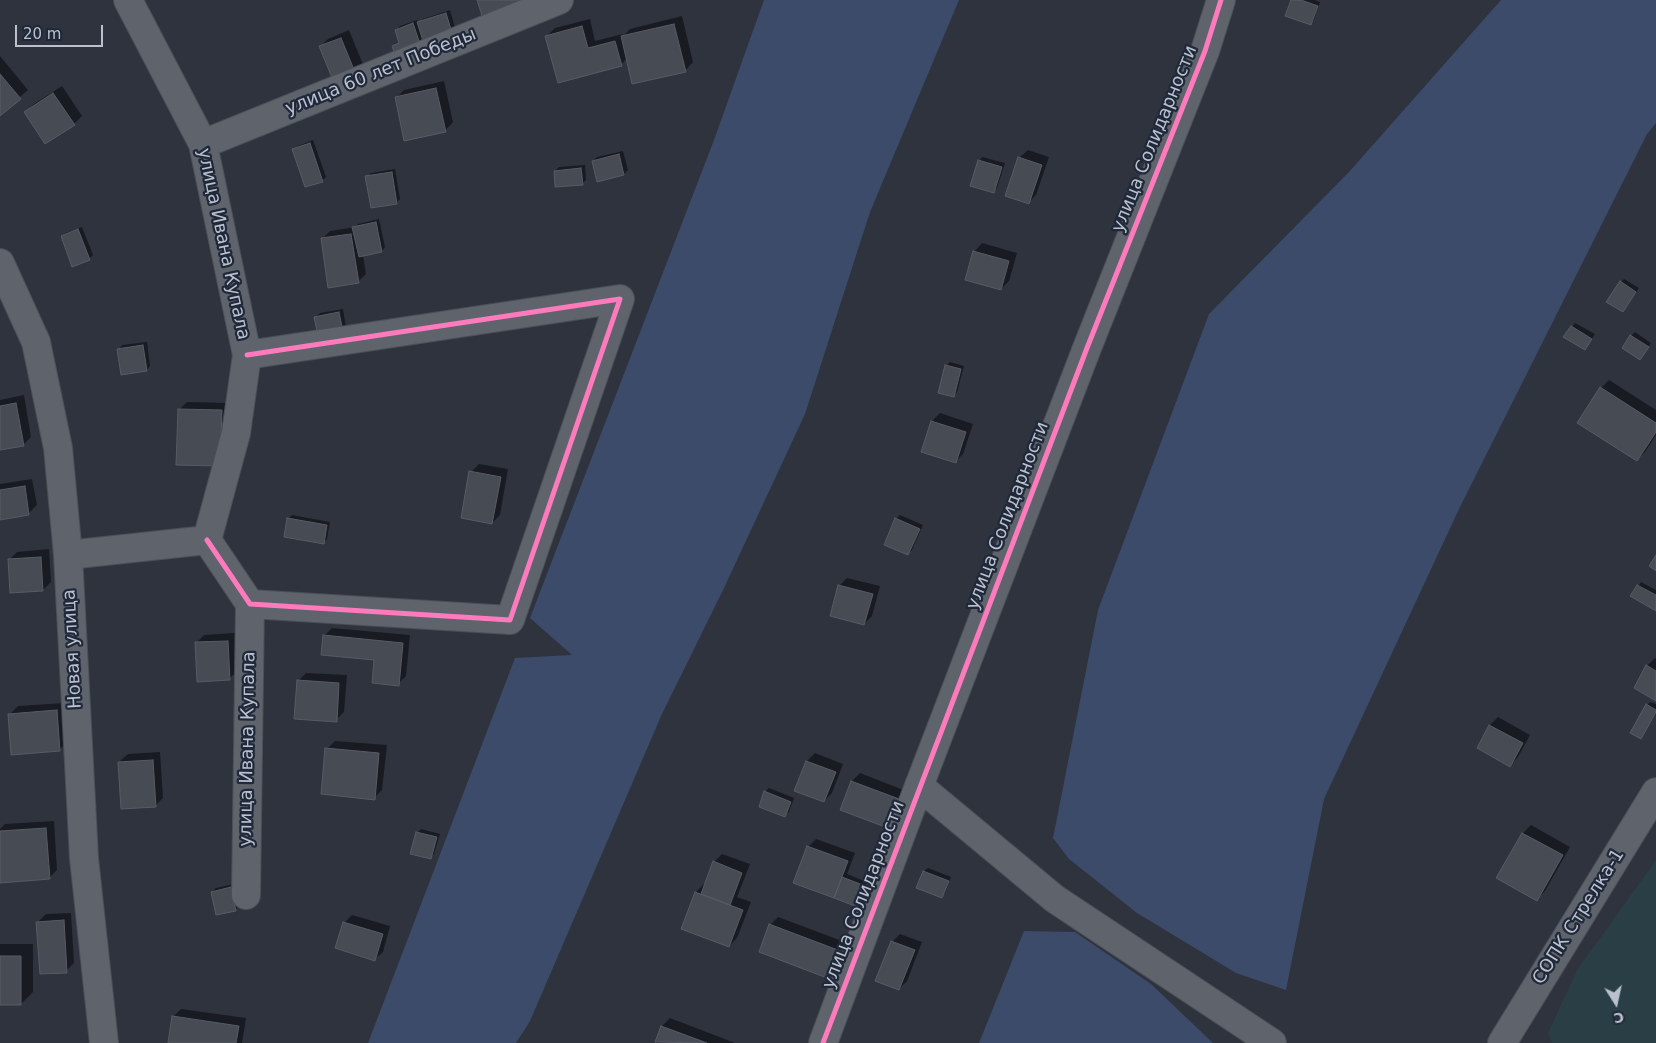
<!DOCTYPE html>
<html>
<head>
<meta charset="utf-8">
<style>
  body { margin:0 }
  #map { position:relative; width:1656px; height:1043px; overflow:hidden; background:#2e333e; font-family:"DejaVu Sans",sans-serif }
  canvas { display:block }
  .north { position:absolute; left:1591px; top:978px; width:50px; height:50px; -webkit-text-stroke:4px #20293a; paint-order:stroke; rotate:170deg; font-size:14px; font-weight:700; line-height:20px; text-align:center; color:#bac0ce }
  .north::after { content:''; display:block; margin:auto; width:18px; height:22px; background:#bac0ce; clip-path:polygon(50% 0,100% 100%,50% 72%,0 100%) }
  .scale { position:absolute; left:15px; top:25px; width:88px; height:22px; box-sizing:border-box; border:2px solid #bac0ce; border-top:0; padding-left:6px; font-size:15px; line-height:18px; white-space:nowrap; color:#bac0ce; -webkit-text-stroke:4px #20293a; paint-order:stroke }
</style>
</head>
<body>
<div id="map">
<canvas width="1656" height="1043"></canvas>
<div class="north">С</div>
<div class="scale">20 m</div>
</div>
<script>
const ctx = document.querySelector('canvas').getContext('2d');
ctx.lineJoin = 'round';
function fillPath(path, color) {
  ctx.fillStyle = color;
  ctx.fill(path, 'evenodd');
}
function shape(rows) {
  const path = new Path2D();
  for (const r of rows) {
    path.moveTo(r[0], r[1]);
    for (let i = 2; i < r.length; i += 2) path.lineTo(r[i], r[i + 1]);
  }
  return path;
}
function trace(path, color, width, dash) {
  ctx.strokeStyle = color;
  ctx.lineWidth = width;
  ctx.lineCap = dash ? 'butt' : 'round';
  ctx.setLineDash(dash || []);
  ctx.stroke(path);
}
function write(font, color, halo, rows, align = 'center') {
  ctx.font = font + ' "DejaVu Sans",sans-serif';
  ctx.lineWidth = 4.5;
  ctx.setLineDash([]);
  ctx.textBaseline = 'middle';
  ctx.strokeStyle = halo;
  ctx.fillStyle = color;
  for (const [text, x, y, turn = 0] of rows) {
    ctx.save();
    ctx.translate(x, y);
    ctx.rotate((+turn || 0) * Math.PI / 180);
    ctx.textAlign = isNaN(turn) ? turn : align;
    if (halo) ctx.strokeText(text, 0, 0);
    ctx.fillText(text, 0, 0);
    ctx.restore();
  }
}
const green = shape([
  [1656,860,1656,1043,1552,1043,1548,1033,1577,970]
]);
const water = shape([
  [764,0,959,0,870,212,805,414,724,588,662,714,530,1021,516,1043,368,1043,515,658,572,655,530,618,714,140],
  [1501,0,1656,0,1656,123,1647,134,1459,509,1324,799,1286,990,1236,973,1137,913,1069,859,1053,838,1098,610,1209,314,1349,172],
  [1024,931,1075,932,1151,984,1213,1043,979,1043]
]);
const shadow = shape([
  [1292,0,1315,0,1320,2,1314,20,1310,24],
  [450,10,456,31,425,43,393,47,400,42,396,30,400,26,417,20,418,23,423,19],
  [682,16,693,62,685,71,627,58,621,65,547,36,555,28,590,19,595,41,623,34,623,36,630,29],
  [349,30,364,67,356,76,320,47,328,39],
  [0,56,28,90,0,114],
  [444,81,453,122,445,131,396,98,404,90],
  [62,86,82,116,74,124,26,112,34,104],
  [313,140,326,177,322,181,294,149,298,146],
  [1028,150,1049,157,1036,195,1028,203,1019,158],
  [623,151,628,170,624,174,598,180,593,161,597,157],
  [982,157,1005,163,997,188,994,192,979,161],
  [585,165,586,180,582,184,555,171,559,167],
  [395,169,400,199,396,203,367,177,371,173],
  [379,219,385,247,382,251,363,255,366,274,358,282,322,239,330,231,355,227,358,224],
  [82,227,93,255,89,259,62,236,66,233],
  [982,243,1017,253,1009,281,1001,289,974,252],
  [1624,279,1639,288,1623,311,1621,282],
  [343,309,346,327,342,331,316,317,320,313],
  [1575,323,1595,334,1588,345,1565,336],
  [1635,332,1651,343,1640,358,1631,336],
  [147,342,150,366,147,370,119,349,122,345],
  [950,362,964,366,957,392,954,396,946,366],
  [1609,380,1656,410,1656,435,1645,452,1637,460,1601,388],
  [24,395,31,437,23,445,0,449,0,400],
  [187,402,229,403,228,457,179,410],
  [940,413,973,424,963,454,955,462,922,451,932,421],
  [479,464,508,469,500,515,492,523,471,472],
  [32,479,37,505,29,513,0,519,0,484],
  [292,515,330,522,327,539,323,543,288,519],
  [900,515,923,525,912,550,908,553,896,519],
  [49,549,51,582,43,590,9,560,17,552],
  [847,578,880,586,872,616,864,624,839,586],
  [1641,582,1656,590,1656,609,1632,596],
  [332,628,410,635,406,676,398,684,375,659,324,636],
  [235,633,237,671,229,679,196,643,204,635],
  [1655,658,1656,659,1656,699,1647,666],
  [306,673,347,675,344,712,336,720,298,681],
  [1650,702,1656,704,1656,713,1641,738,1647,705],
  [64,703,67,742,59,750,10,714,18,706],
  [1498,717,1530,735,1518,757,1510,765,1478,748,1490,725],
  [335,741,387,745,382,790,374,798,327,749],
  [160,752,163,798,155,806,119,762,128,754],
  [815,753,843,764,832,793,824,801,807,761],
  [860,773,906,791,895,819,887,827,852,781],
  [769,788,794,798,789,812,785,815,765,792],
  [54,821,57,870,49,878,0,876,0,829,5,824],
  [1531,825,1570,847,1545,891,1537,899,1498,878,1523,833],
  [421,829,440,834,434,854,430,858,417,833],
  [816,839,855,853,847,874,871,884,859,907,794,882,808,847],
  [722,854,750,864,737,897,751,902,737,938,729,946,683,928,696,892,704,884,706,885,714,862],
  [928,868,951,877,945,893,941,896,918,887,924,871],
  [234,884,239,906,235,910,212,892,216,888],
  [71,913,74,963,66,971,38,922,46,914],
  [352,915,390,926,383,952,374,960,344,923],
  [778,917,858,947,840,981,770,925],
  [900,934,922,942,907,981,899,989,892,942],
  [0,944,33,944,33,992,21,1004,0,1004],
  [181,1009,246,1018,242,1043,170,1043,173,1017],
  [670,1018,735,1043,656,1043,662,1026]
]);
const building = shape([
  [477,0,525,0,483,19,477,0],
  [1291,0,1301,0,1318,6,1311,25,1285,16,1291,0],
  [446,13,453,36,424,44,417,22,446,13],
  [413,23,422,50,396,58,392,46,399,43,395,30,413,23],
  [674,24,686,72,632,84,621,36,674,24],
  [582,26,588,48,615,41,622,66,558,83,545,36,582,26],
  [341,38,357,77,335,85,319,46,341,38],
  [0,74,21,99,0,116,0,74],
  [436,88,446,132,404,141,395,97,436,88],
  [53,93,75,125,45,144,24,112,53,93],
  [310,143,323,182,305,187,292,149,310,143],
  [619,154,624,175,597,182,592,161,619,154],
  [1018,157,1042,165,1029,204,1005,196,1018,157],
  [978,160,1002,167,994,193,970,186,978,160],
  [581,168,583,185,555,187,554,171,581,168],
  [392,172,397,204,371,208,365,176,392,172],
  [376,222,382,252,359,257,352,227,376,222],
  [78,229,90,260,72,267,61,236,78,229],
  [351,234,359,283,328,288,321,238,351,234],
  [973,251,1009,261,1001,290,965,280,973,251],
  [1620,281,1636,292,1623,312,1606,302,1620,281],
  [339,312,343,332,318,336,314,317,339,312],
  [1571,326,1592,339,1585,350,1563,337,1571,326],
  [1630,335,1649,347,1640,360,1622,348,1630,335],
  [143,345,147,371,121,375,117,349,143,345],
  [945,365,961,369,954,397,938,393,945,365],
  [1600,387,1656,423,1656,432,1637,461,1577,423,1600,387],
  [16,403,24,446,0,450,0,406,16,403],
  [178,409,222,410,220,466,176,465,178,409],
  [931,421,966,432,956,463,921,452,931,421],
  [469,471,501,477,492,524,461,518,469,471],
  [25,486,29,515,0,520,0,490,25,486],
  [287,518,327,525,324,544,284,537,287,518],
  [895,518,920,529,908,555,884,545,895,518],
  [1656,555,1656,571,1649,566,1656,555],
  [41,557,43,591,10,593,8,559,41,557],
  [838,585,873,594,864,625,830,616,838,585],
  [1637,585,1656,595,1656,611,1630,596,1637,585],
  [323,635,403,643,399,686,372,683,374,660,321,655,323,635],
  [228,641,230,680,197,682,195,642,228,641],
  [1646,665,1656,671,1656,701,1634,688,1646,665],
  [297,680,339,683,337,722,294,719,297,680],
  [1646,704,1656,710,1656,712,1641,739,1630,733,1646,704],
  [57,710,60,751,11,755,8,714,57,710],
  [1489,725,1523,743,1510,767,1477,748,1489,725],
  [325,748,379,753,375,800,321,794,325,748],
  [153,760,156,807,121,809,118,762,153,760],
  [806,761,836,772,824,802,794,791,806,761],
  [851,781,899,799,888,828,840,810,851,781],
  [764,791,791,802,785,817,759,807,764,791],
  [46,828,50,879,0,883,0,831,46,828],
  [416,832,437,837,431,859,410,854,416,832],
  [1522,833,1563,855,1537,901,1496,878,1522,833],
  [807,846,848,861,834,898,793,883,807,846],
  [713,861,742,873,730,905,701,894,713,861],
  [923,871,949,881,942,898,916,888,923,871],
  [842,877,868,887,860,908,834,898,842,877],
  [231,887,236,911,216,915,211,892,231,887],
  [695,892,743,910,729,947,681,929,695,892],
  [64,920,67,973,40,974,36,922,64,920],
  [343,922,383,934,375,961,335,948,343,922],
  [769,924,851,955,840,983,759,952,769,924],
  [891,941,915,950,899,990,875,981,891,941],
  [0,956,21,956,21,1005,0,1005,0,956],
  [172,1016,239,1026,236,1043,168,1043,172,1016],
  [661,1026,707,1043,655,1042,661,1026]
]);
const minor = shape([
  [203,144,559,0],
  [207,540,250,604,510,620,620,299,247,355],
  [68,555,207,540,236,433,247,355,203,144,128,0],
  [246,895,250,604],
  [823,1043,919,786],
  [1502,1043,1656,792]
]);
const tertiary = shape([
  [1221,0,1205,51,1087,348,919,786,1055,899,1272,1043],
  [0,263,36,342,58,448,68,555,84,858,104,1043]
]);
const cycleway = shape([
  [207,540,250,604,510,620,620,299,247,355],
  [823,1043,1087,348,1205,51,1221,0]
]);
const streetNames = [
  ["улица 60 лет Победы",381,72,-22],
  ["улица Солидарности",1155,139,-68],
  ["улица Ивана Купала",223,244,78],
  ["улица Солидарности",1008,516,-69],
  ["Новая улица",73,649,-93],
  ["улица Ивана Купала",248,749,-89],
  ["улица Солидарности",864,895,-69],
  ["СОПК Стрелка-1",1579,917,-58]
];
fillPath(green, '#2a3e45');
fillPath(water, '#3c4b6a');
fillPath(shadow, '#0007');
fillPath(building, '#474c54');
trace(building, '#575b65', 1);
trace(minor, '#4b4f57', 30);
trace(tertiary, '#4b4f57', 30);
trace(minor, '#5f636b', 28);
trace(tertiary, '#5f636b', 28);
trace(cycleway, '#fd7abc', 5);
write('18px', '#bac0ce', '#20293a', streetNames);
</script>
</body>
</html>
